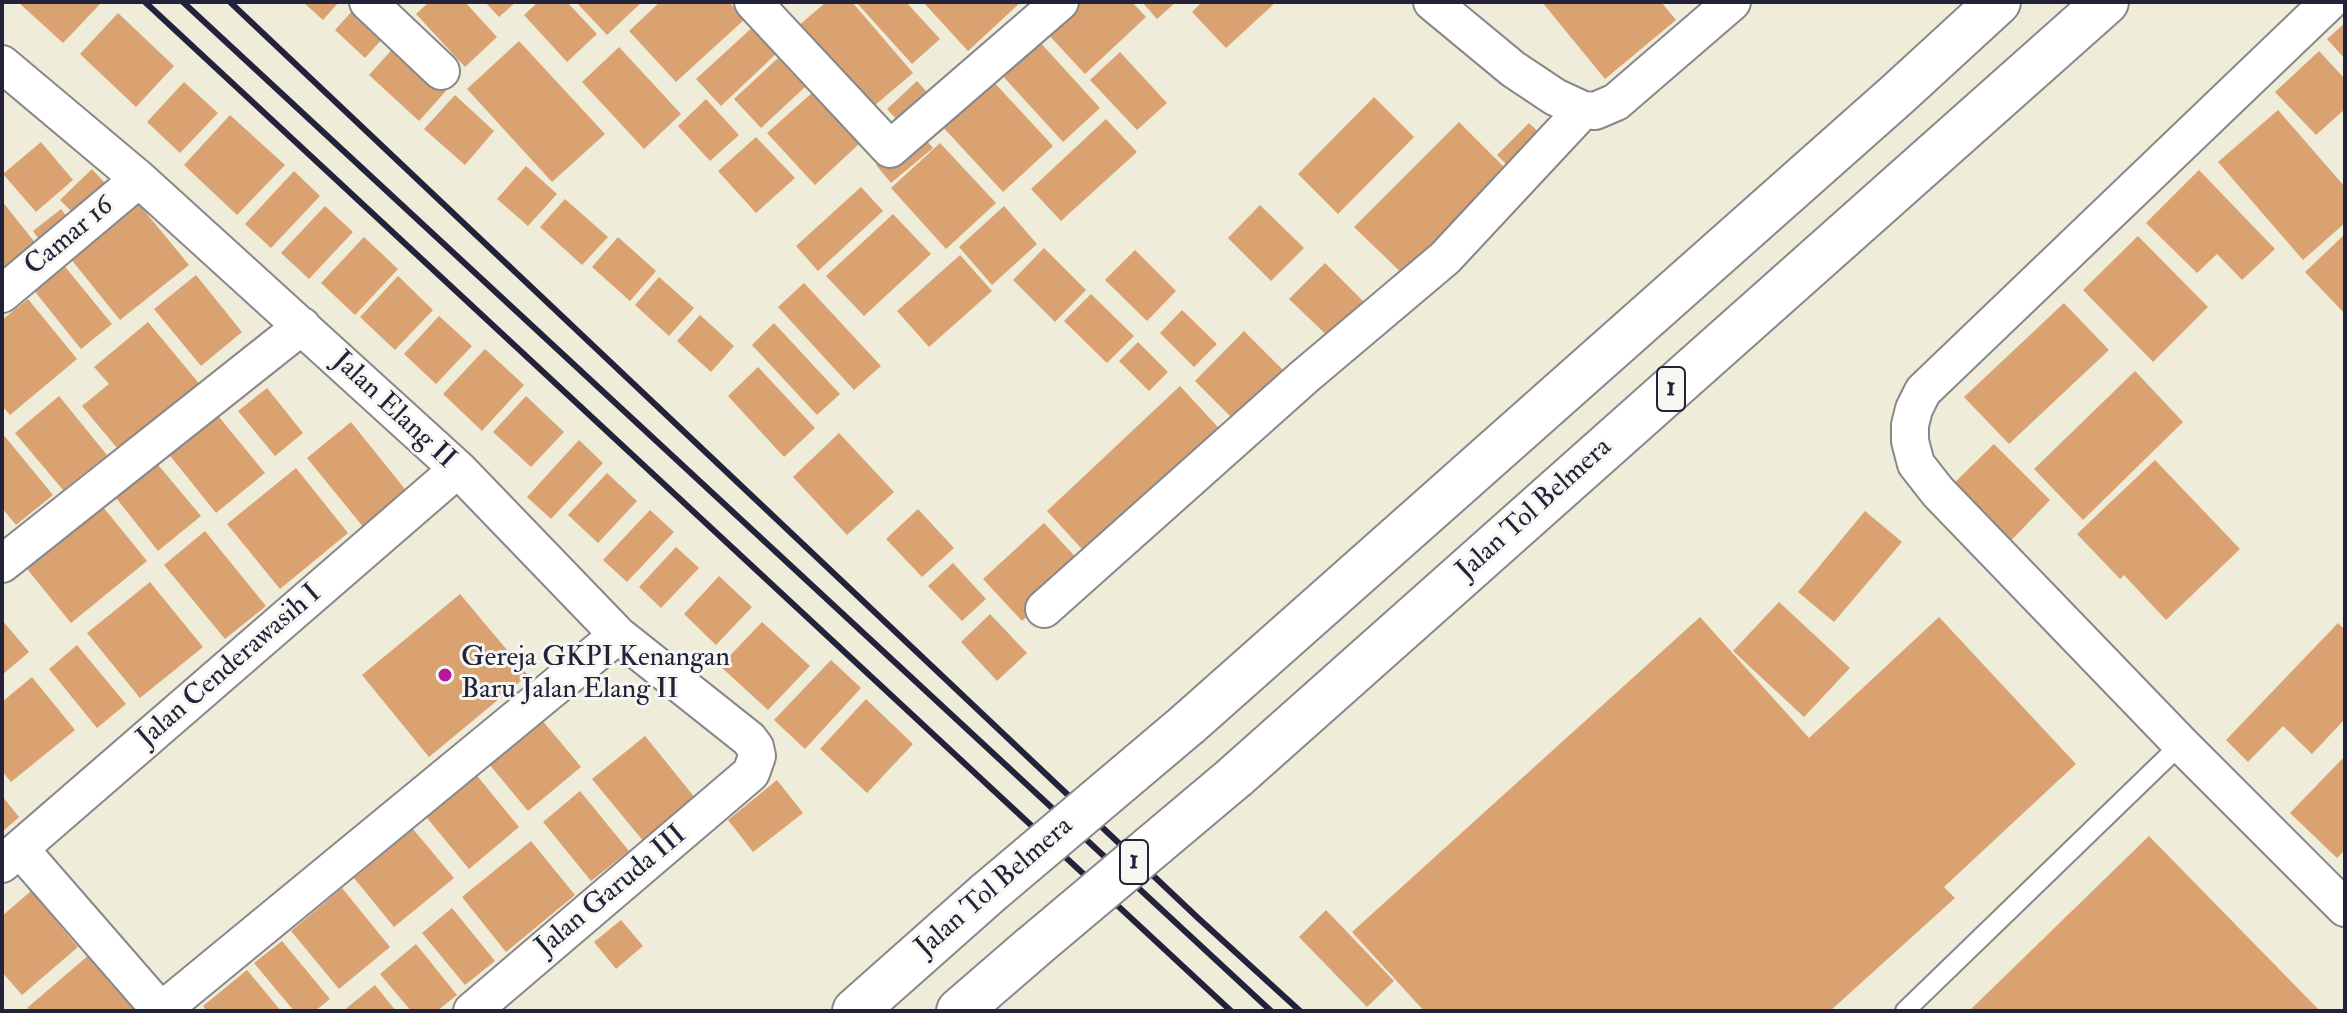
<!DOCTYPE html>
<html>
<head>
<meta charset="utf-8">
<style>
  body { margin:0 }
  #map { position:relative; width:2347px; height:1013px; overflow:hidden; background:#f0ecda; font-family:"IM FELL Double Pica",serif }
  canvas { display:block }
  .frame { position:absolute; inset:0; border:4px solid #22223b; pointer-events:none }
</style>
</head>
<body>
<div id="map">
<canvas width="2347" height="1013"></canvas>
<div class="frame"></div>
</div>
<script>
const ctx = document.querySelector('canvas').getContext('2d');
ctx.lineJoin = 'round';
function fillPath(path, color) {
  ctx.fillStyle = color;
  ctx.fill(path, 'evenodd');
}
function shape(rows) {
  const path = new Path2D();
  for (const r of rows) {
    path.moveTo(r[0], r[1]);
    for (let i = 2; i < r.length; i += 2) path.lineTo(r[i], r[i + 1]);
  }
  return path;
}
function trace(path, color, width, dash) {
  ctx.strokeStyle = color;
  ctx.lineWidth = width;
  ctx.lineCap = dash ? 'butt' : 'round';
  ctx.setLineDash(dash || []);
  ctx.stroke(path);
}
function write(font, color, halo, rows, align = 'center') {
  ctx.font = font + ' "IM FELL Double Pica",serif';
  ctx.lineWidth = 6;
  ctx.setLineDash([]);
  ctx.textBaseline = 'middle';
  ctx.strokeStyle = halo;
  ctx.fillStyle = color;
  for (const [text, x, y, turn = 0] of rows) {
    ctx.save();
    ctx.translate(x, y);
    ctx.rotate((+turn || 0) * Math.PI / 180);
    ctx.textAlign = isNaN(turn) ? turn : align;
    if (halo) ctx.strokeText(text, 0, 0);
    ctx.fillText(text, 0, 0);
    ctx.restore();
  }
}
const building = shape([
  [18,2,102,2,63,43],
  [303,2,339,2,323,20],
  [429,2,465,2,497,37,465,67,416,14],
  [485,2,516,2,499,17],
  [538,2,567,2,597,34,567,62,524,15],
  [576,2,642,2,607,35],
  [660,2,729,2,745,19,676,82,629,31],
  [826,2,852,2,913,73,868,111,796,28],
  [856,2,906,2,940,39,912,64],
  [923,2,1021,2,968,51],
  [1078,2,1132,2,1146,17,1085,74,1046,32],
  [1142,2,1176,2,1157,19],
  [1202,2,1276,2,1226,48,1192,12],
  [1542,2,1661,2,1676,20,1605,79],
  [353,10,384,37,365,58,335,30],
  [118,13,174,66,136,107,80,54],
  [2345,23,2345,59,2327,39],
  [755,25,779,51,721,106,696,79],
  [1038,40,1100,108,1063,142,1001,74],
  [519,41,605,134,552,182,467,89],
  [396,45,446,91,419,121,369,75],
  [619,47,681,114,644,149,582,82],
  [2319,51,2345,79,2345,109,2316,135,2275,92],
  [1120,52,1167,103,1137,130,1090,80],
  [778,58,805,87,761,128,734,99],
  [991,79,1053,146,1003,192,941,125],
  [917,81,937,103,907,131,887,109],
  [184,82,218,113,180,153,147,122],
  [813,92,860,143,815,185,767,133],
  [455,95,494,131,465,165,424,129],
  [1374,97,1414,137,1338,214,1298,174],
  [706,99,739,135,710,161,678,126],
  [2278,110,2345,187,2345,223,2303,260,2218,162],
  [230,115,285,165,237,215,184,165],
  [1106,119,1137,152,1061,221,1031,189],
  [1459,122,1515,178,1411,282,1354,227],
  [1529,123,1550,143,1518,176,1497,155],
  [918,131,933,148,891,183,876,165],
  [756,137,795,178,756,213,718,171],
  [41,142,73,180,36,212,3,174],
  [940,143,996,203,946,249,891,188],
  [526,166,557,194,528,226,497,199],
  [92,169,115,194,84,224,60,200],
  [2199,170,2275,249,2242,280,2217,254,2197,273,2146,223],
  [294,171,320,196,271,248,245,224],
  [861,187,883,211,818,271,796,246],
  [565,199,608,237,582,265,540,227],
  [2,201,44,254,2,287],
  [138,203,189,265,120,320,70,258],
  [1260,205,1304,248,1271,281,1228,238],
  [325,206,353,232,309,279,281,253],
  [1004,206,1037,244,992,285,959,247],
  [61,209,77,230,49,253,33,231],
  [893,214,931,254,864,316,826,276],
  [2345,234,2345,314,2305,272],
  [2138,236,2208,307,2153,362,2083,290],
  [364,237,398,269,355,315,321,283],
  [618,237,656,271,630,301,592,267],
  [1044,248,1086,290,1055,322,1013,280],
  [1135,250,1176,291,1147,321,1105,280],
  [960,255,992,291,929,347,897,311],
  [62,263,112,324,81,349,32,288],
  [1325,263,1372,310,1337,345,1289,299],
  [196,275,242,332,201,366,154,309],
  [398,276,433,310,395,350,360,317],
  [659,277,694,308,669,336,635,305],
  [804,283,881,366,854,390,778,307],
  [1091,294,1134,336,1107,363,1064,321],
  [28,299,77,359,10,415,2,406,2,320],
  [2064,303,2109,350,2009,444,1964,397],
  [1182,310,1217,344,1194,367,1160,333],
  [700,315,734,346,711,372,677,341],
  [439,316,472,346,436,384,404,354],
  [148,322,202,387,122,454,82,406,109,384,94,367],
  [774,323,840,394,817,415,752,345],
  [1244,331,1292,379,1243,429,1195,381],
  [1138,342,1168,372,1149,391,1119,361],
  [485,349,524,385,482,431,443,394],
  [758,367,815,428,784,457,728,396],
  [2135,371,2183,422,2083,520,2034,469],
  [1180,386,1226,436,1093,561,1047,511],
  [267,388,303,433,275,456,238,411],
  [59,396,107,455,63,490,15,433],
  [526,396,564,432,531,467,493,432],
  [215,412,265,473,216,513,167,452],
  [351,422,408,493,364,528,307,458],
  [2,433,53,495,16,525,2,508],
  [839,433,894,492,847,535,793,477],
  [579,440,603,463,551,519,527,497],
  [1994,444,2050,500,2002,550,1944,493],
  [154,460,201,516,158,551,113,494],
  [2155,460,2240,549,2166,620,2124,575,2120,579,2077,534],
  [296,468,348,533,280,589,227,524],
  [607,473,637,501,598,543,568,515],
  [99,502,147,561,71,623,23,564],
  [918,509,954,548,922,577,886,539],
  [650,510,674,532,627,582,603,560],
  [1865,511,1902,542,1834,622,1798,592],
  [1044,523,1083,565,1022,621,983,579],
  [205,531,266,606,225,639,164,565],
  [676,547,699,568,661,608,639,587],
  [953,563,986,599,962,621,928,586],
  [719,576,752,607,716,645,684,614],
  [150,582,203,647,140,698,87,633],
  [460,594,528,675,429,757,362,675],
  [1779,602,1850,668,1804,717,1733,651],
  [990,614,1027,653,997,681,961,642],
  [1700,617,1809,738,1939,617,2076,764,1944,887,1955,898,1830,1011,1424,1011,1352,932],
  [2,620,29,652,2,675],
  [762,622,810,666,768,710,720,666],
  [2338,623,2345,630,2345,719,2312,754,2283,726,2248,762,2226,740],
  [77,645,126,704,97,728,49,669],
  [831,660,861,688,805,749,774,720],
  [32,677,75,730,11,782,2,771,2,702],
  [866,699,913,744,867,793,820,749],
  [542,720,581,767,528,811,489,764],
  [645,736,696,799,644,842,592,779],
  [2345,756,2345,850,2337,858,2290,813],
  [474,772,519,827,469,869,423,813],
  [777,780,803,813,753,852,728,820],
  [580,791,629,851,591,881,543,822],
  [2,796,19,817,2,832],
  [413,829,454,878,394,927,354,878],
  [2149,836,2320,1011,1969,1011],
  [531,841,575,895,506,952,462,897],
  [342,888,390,947,339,989,291,931],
  [31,891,78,947,22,995,2,972,2,916],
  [452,908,495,961,465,985,422,933],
  [1326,910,1394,981,1367,1007,1299,937],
  [621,920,643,946,616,969,594,942],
  [282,941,330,999,315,1011,294,1011,254,963],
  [416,944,457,995,437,1011,411,1011,380,974],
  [90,954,138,1011,30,1011,27,1008],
  [247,970,281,1011,207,1011,203,1006],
  [375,985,396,1011,343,1011]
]);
const lane = shape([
  [1905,1011,2181,744]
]);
const street = shape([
  [368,2,441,71],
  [753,2,890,149,1060,2],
  [1432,2,1513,69,1555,97,1583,110,1595,111,1616,102,1732,2],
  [2329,2,1923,391,1914,409,1910,425,1910,441,1916,464,1938,492,2181,744,2345,908],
  [2,64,139,179,458,469,618,635,749,739,755,747,757,756,751,773,472,1011],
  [2,294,139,179],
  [2,564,302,326],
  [1044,609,1304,377,1445,258,1583,110],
  [20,849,161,1011,618,635],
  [2,864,458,469]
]);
const highway = shape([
  [1188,724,1899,93,1998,2],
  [1235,777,2106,2],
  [855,1011,988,893],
  [959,1011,1033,947]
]);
const rail = shape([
  [145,2,1231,1011],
  [183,2,1271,1011],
  [230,2,1198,918,1300,1011]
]);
const highwayBridge = shape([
  [988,893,1188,724],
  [1033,947,1235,777]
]);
const markers = [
  [445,675,8,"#b5179e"]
];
const shields = [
  [1671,389,28],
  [1134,862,28]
];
const shieldNames = [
  ["1",1671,389],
  ["1",1134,862]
];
const streetNames = [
  ["Camar 16",70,237,-40],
  ["Jalan Elang II",393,411,43],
  ["Jalan Tol Belmera",1535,510,-42],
  ["Jalan Cenderawasih I",230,667,-41],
  ["Jalan Tol Belmera",995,888,-41],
  ["Jalan Garuda III",612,892,-40]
];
const poiNames = [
  ["Gereja GKPI Kenangan",461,659],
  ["Baru Jalan Elang II",461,691]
];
fillPath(building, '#d9a270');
trace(lane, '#89878a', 22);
trace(street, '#89878a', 40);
trace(highway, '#89878a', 48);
trace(lane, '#fff', 18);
trace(street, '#fff', 36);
trace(highway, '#fff', 44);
trace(rail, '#22223b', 6);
trace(highwayBridge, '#89878a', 48, []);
trace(highwayBridge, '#fff', 44);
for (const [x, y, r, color] of markers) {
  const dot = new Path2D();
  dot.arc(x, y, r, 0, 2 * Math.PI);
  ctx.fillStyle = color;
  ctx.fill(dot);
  trace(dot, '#f6f6f2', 3);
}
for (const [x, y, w] of shields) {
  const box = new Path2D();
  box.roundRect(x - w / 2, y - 22, w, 44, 6);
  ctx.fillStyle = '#f6f6f2';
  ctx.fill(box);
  trace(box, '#22223b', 2);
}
write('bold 26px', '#22223b', null, shieldNames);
write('28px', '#22223b', '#f6f6f2', streetNames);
write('28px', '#22223b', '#f6f6f2', poiNames, 'left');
</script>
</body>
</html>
